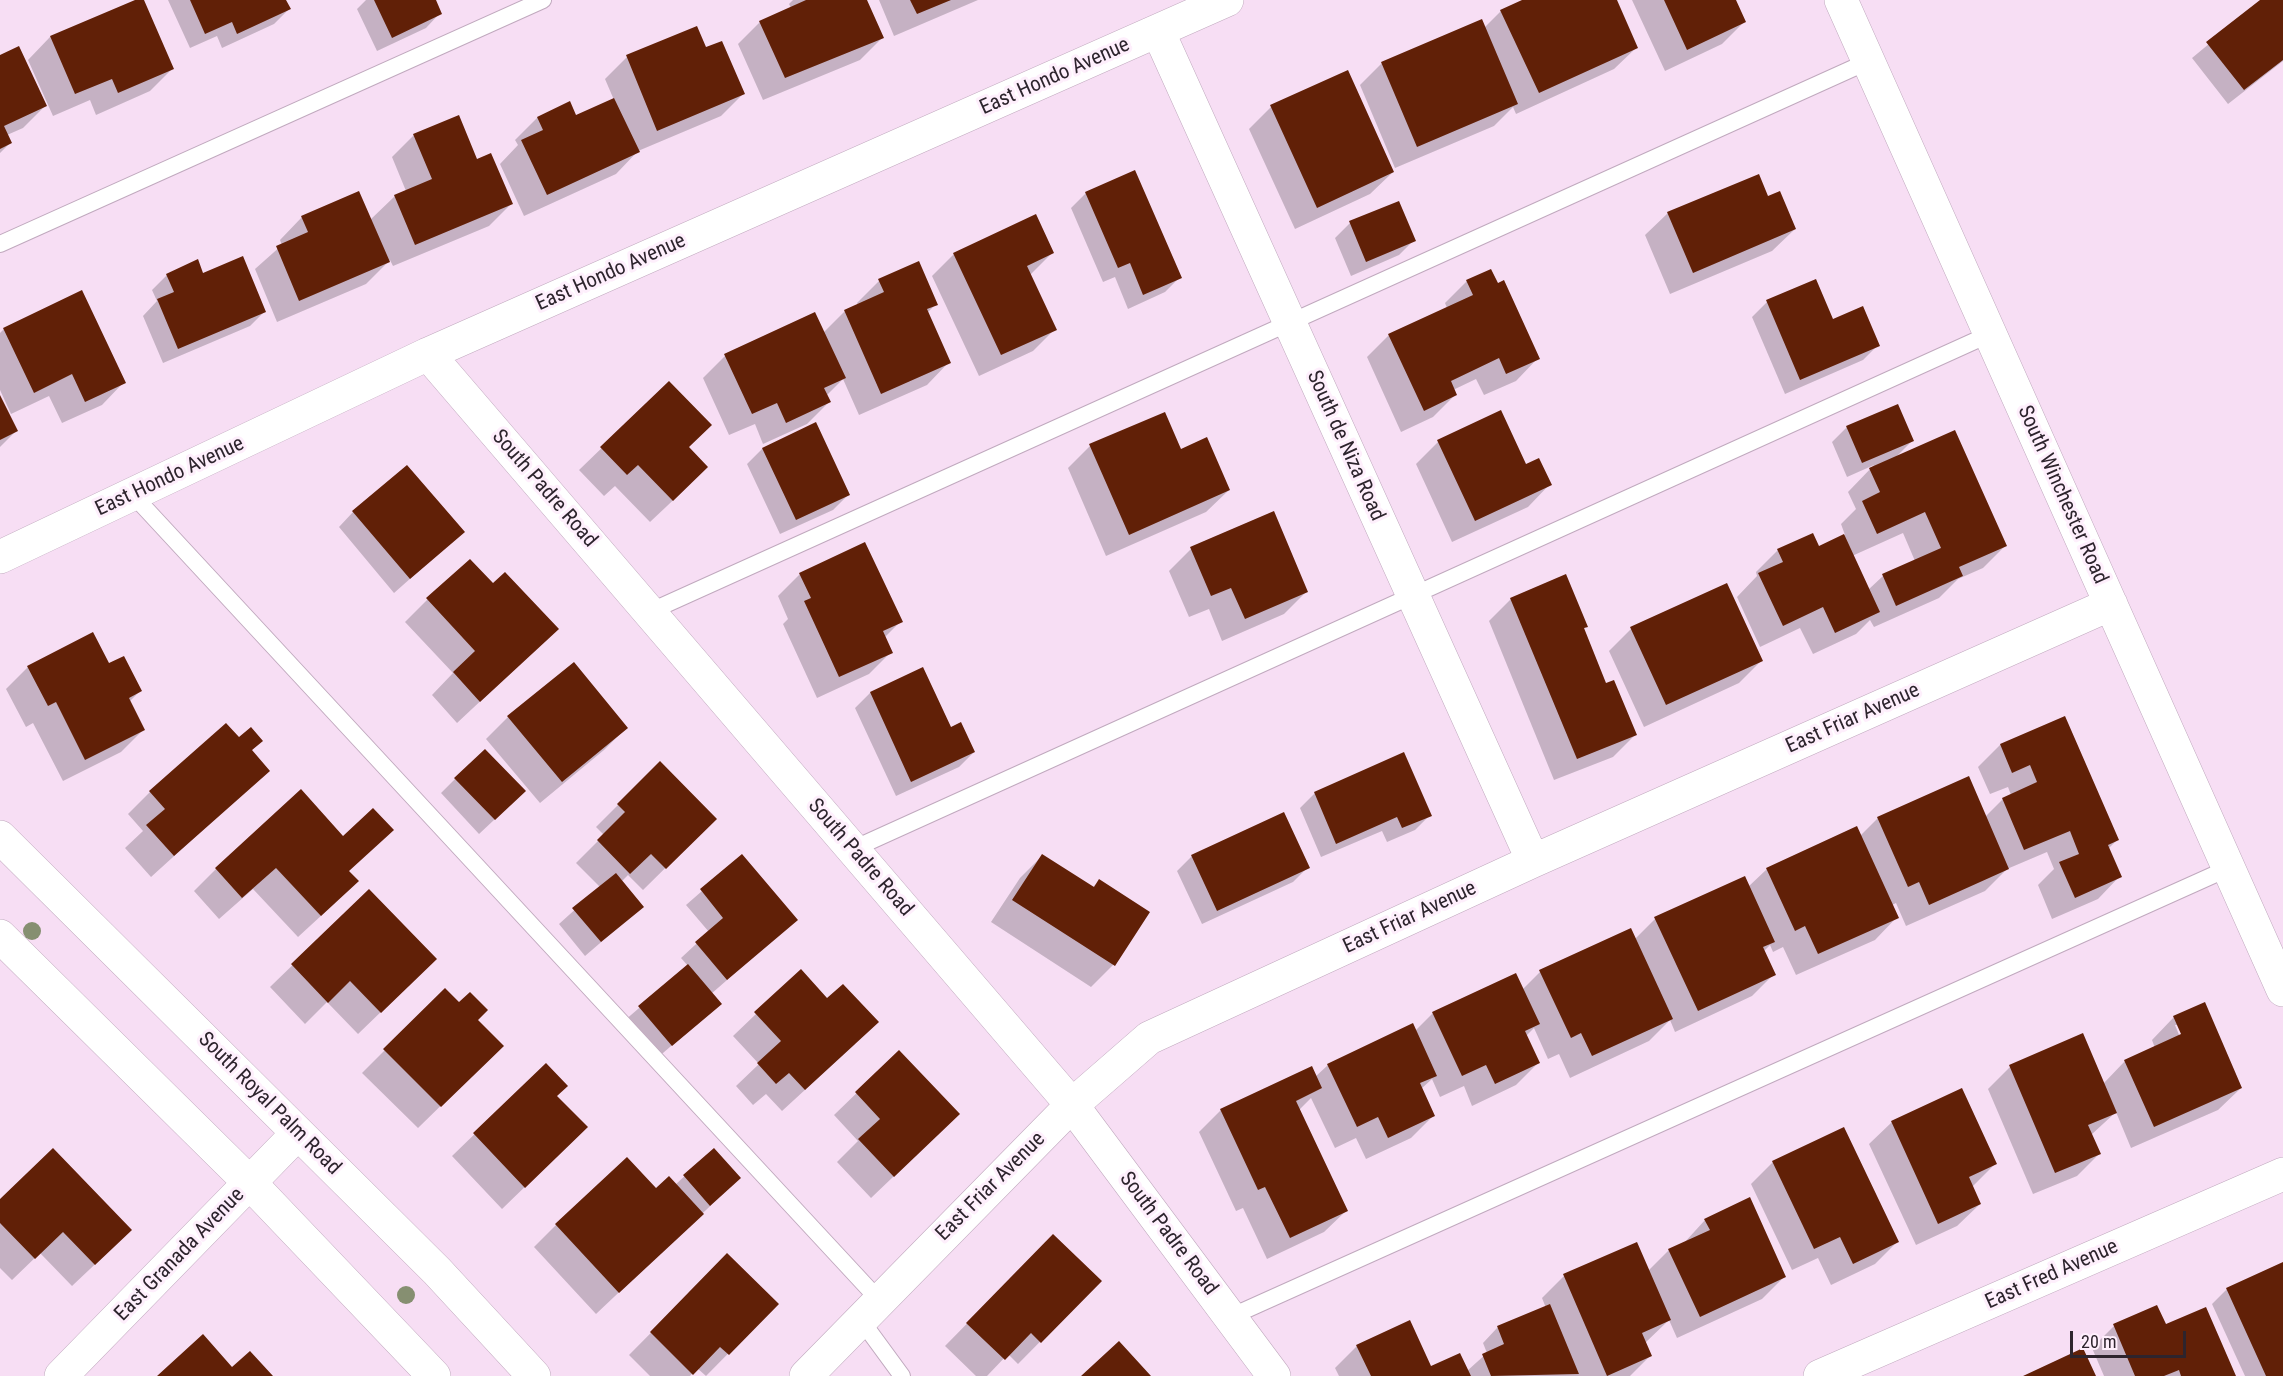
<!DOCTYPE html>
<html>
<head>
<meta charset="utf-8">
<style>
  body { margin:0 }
  #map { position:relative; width:2283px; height:1376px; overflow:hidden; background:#f7def4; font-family:"Roboto Condensed",sans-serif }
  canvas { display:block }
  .scale { position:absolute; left:2070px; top:1331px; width:116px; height:27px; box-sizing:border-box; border:3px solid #2d242d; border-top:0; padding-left:8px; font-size:18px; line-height:21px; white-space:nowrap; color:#2d242d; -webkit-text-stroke:4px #feeffc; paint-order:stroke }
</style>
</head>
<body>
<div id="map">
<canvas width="2283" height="1376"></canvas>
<div class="scale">20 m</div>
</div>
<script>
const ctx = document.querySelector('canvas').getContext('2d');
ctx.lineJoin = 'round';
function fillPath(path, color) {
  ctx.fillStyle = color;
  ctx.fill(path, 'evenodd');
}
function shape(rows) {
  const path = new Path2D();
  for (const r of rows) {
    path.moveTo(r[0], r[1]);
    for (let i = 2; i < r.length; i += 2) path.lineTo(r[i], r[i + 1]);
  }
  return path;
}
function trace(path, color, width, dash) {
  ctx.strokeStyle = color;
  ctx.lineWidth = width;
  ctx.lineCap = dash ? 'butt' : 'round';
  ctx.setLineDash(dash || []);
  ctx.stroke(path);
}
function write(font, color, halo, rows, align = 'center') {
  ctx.font = font + ' "Roboto Condensed",sans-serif';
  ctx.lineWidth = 6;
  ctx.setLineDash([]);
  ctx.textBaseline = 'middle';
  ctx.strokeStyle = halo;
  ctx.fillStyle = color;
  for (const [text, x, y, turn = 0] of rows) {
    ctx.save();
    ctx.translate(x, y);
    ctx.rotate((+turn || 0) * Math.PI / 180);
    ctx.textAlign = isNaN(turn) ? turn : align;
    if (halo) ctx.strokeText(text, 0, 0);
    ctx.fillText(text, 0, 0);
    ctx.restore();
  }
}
const shadow = shape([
  [139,0,142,0,172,69,150,91,96,115,90,100,53,116,28,60,50,37],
  [168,0,285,0,289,9,274,24,222,48,217,36,190,48],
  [366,0,434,0,440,13,426,28,377,51,357,9],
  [793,0,866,0,882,38,860,60,763,100,738,44,760,22,791,8,789,4],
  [879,0,978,0,894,36],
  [1526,0,1615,0,1637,47,1614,69,1516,114,1513,107,1494,126,1395,168,1360,85,1382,63,1484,28,1501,11],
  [1632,0,1734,0,1744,22,1722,44,1665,71],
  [2262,0,2283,0,2283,61,2228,104,2192,58],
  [705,49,743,94,721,116,638,151,616,174,524,216,500,164,518,145,515,140,537,118,569,103,576,117,614,100,605,79,627,57],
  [0,57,45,106,23,128,7,135,10,143,0,153],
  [1271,107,1393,172,1370,194,1295,229,1249,129],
  [414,135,476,161,511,204,489,226,393,266,390,260,366,284,277,322,255,269,282,245,280,240,302,217,370,220,395,196,406,191,392,157],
  [1086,193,1180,277,1165,292,1128,309,1115,277,1103,282,1071,208],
  [1668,213,1795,229,1772,251,1670,294,1645,235],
  [1350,223,1414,240,1399,255,1351,276,1335,238],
  [1053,252,1030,275,1055,329,1033,351,979,376,932,276,954,254],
  [167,275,265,311,250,326,163,363,143,316,157,301,152,290],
  [879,281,936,304,927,313,949,362,927,385,859,415,843,379,826,396,829,402,807,424,763,444,755,424,729,435,703,378,725,356,823,333,845,311,858,306,857,303],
  [1467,281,1538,358,1516,381,1484,395,1476,379,1453,390,1455,395,1433,417,1401,432,1367,357,1389,335,1447,308,1445,303],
  [1815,281,1832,321,1878,345,1863,360,1785,394,1752,317,1767,302],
  [4,329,124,382,102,405,62,423,49,396,11,414,0,390,0,333],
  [669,383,687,448,684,490,650,522,615,486,604,496,579,470],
  [0,398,16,431,0,447],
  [815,424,848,495,833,510,780,534,747,464,762,449],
  [1847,427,1912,441,1894,459,2005,546,1983,568,1958,579,1939,598,1874,627,1870,620,1856,634,1813,654,1800,628,1760,647,1737,597,1757,576,1756,572,1778,550,1818,548,1845,535,1841,524,1856,509,1848,492,1874,465,1847,477,1832,442],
  [1903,533,1915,561,1883,576,1868,590,1852,556],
  [1438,442,1526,466,1550,484,1528,507,1452,542,1416,464],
  [1090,446,1229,490,1206,512,1106,556,1068,468],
  [353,512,463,532,394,593,339,527],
  [1191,549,1307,591,1284,614,1222,641,1209,609,1189,617,1169,571],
  [800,574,901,621,884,638,891,652,869,674,817,698,783,624,788,619,778,596],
  [428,599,534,651,457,723,432,695,453,673,405,622],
  [1511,599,1586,626,1583,630,1605,685,1635,735,1613,757,1554,780,1489,621],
  [1631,629,1761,661,1739,683,1644,727,1609,651],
  [108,665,140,691,129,702,143,730,121,752,63,781,33,723,26,727,6,689,28,667],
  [923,669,950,729,974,752,959,767,896,796,855,708,870,693],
  [508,717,626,728,604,750,540,803,486,739],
  [2064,718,2117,840,2108,849,2120,876,2098,899,2052,919,2038,885,2054,869,2047,852,2007,869,1985,891,1906,926,1896,903,1892,905,1897,917,1875,940,1796,975,1783,947,1773,952,1770,945,1764,951,1774,974,1752,996,1675,1032,1670,1020,1649,1041,1570,1078,1559,1054,1548,1059,1534,1028,1526,1036,1538,1063,1516,1085,1472,1106,1464,1086,1440,1097,1432,1079,1421,1089,1433,1116,1411,1138,1366,1159,1356,1138,1335,1148,1311,1098,1299,1110,1347,1210,1324,1232,1267,1259,1243,1208,1236,1211,1199,1132,1221,1110,1315,1077,1328,1065,1415,1031,1433,1013,1522,990,1540,972,1635,939,1655,919,1748,887,1767,869,1860,836,1878,818,1985,817,2003,799,2011,795,2008,787,1990,794,1978,767,2000,745],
  [239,740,261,741,251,751,268,771,151,877,125,848,143,831,128,814,150,792],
  [660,763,715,819,643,890,628,875,621,882,642,907,585,956,559,924,600,887,576,863,604,835,596,827],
  [455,779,509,806,479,834,441,793],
  [1315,793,1430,815,1415,830,1387,842,1382,831,1321,857,1300,808],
  [343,838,348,872,335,903,298,937,253,889,219,919,194,891,216,869],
  [742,856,796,920,711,994,720,1004,656,1059,624,1021,688,966,681,958,709,932,686,905],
  [1042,856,1092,888,1099,881,1113,965,1091,987,991,922,1020,878],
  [1192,856,1308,867,1293,882,1202,924,1177,871],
  [369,891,413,981,358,1034,327,1002,305,1024,270,987],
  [445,990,502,1046,418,1128,362,1073],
  [756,1014,855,1044,782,1111,766,1094,753,1105,736,1086,759,1064,733,1036],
  [2174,1017,2241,1088,2218,1110,2131,1148,2116,1112,2091,1135,2099,1154,2077,1176,2033,1194,1988,1089,2010,1067,2103,1084,2125,1061,2155,1048,2152,1040],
  [2175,1025,2179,1025,2185,1041,2182,1042],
  [899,1052,936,1136,871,1198,837,1162,858,1141,834,1115],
  [546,1065,564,1149,502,1209,452,1156],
  [1892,1122,1995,1164,1972,1187,1980,1204,1957,1226,1916,1245,1869,1144],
  [713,1150,724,1193,596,1314,534,1247,556,1225,675,1185],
  [1773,1162,1897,1242,1875,1264,1831,1285,1818,1258,1792,1270,1751,1184],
  [0,1201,108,1252,72,1286,40,1253,12,1280,0,1268],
  [1705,1220,1785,1276,1762,1299,1677,1338,1669,1320,1645,1343,1650,1356,1630,1376,1339,1376,1335,1368,1357,1346,1430,1368,1467,1371,1487,1353,1483,1343,1497,1328,1546,1308,1542,1298,1564,1276,1648,1271,1669,1250,1684,1243],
  [1053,1236,1100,1281,1018,1364,1008,1354,987,1376,976,1376,945,1346],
  [728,1255,777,1304,706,1376,697,1368,690,1376,650,1376,629,1355],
  [2283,1266,2283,1376,2245,1376,2212,1304,2227,1289],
  [2114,1326,2234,1376,2104,1376,2092,1348]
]);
const building = shape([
  [135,0,144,0,174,69,118,93,112,79,75,94,50,36],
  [190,0,286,0,291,9,237,34,232,22,205,34],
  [374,0,436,0,442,14,392,38],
  [806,0,867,0,884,38,785,78,759,21],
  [910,0,951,0,917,14],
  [1522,0,1617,0,1638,48,1539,93,1500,10],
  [1664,0,1736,0,1746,22,1687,50],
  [2260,0,2283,0,2283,60,2244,90,2206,42],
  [1482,19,1518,104,1417,147,1381,62],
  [697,26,706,47,722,41,745,94,657,131,626,55],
  [19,46,47,106,4,126,12,143,0,149,0,55],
  [1348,70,1394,172,1317,208,1270,105],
  [614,98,640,152,547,195,521,140,543,130,537,117,570,101,576,115],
  [459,115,477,159,491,153,513,204,415,245,394,195,432,179,413,134],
  [1135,170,1182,278,1143,295,1130,263,1118,268,1085,192],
  [1759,174,1768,196,1780,191,1796,229,1693,273,1667,212],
  [359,191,390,262,299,301,276,246,308,232,301,216],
  [1399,201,1416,241,1366,262,1349,221],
  [1036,214,1054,253,1027,266,1057,330,1001,355,953,253],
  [243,256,266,312,178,349,157,299,174,292,166,274,198,259,203,273],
  [919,261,938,305,927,309,951,363,881,394,844,310,884,292,878,279],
  [1491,269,1498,283,1504,280,1540,359,1506,374,1499,358,1451,381,1457,395,1424,411,1388,334,1473,295,1466,280],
  [1816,279,1833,319,1863,306,1880,346,1800,380,1766,300],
  [82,290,126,383,85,402,72,374,34,393,3,328],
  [815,312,846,378,824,388,831,402,786,423,777,403,752,414,724,354],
  [669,381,712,425,689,447,708,467,673,501,638,465,627,475,600,447],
  [0,395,18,431,0,440],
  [1898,404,1914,441,1862,463,1846,426],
  [1501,410,1526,464,1539,458,1552,485,1475,521,1437,440],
  [1165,412,1181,449,1207,437,1230,490,1129,535,1089,444],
  [816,422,850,495,796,520,762,448],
  [1955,430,2007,546,1959,567,1963,576,1896,606,1882,574,1941,548,1925,512,1877,534,1862,501,1880,492,1869,468],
  [407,465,465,532,410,579,352,511],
  [1274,511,1308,592,1245,619,1231,588,1211,596,1190,547],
  [1813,533,1819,546,1844,534,1880,612,1835,633,1823,607,1783,626,1758,573,1783,562,1777,549],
  [865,542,903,622,883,631,893,653,839,677,804,601,811,598,799,573],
  [470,559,493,583,505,572,559,629,480,702,453,672,475,651,426,598],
  [1566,574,1588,627,1584,628,1606,683,1614,680,1637,735,1577,759,1510,598],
  [1727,583,1763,661,1666,705,1630,627],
  [93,632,109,663,124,656,142,691,129,698,145,730,85,760,56,702,48,706,27,666],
  [574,662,628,728,562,782,507,716],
  [923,667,951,727,961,722,975,752,911,782,870,692],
  [2065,716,2119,840,2108,845,2122,877,2075,898,2059,862,2079,854,2070,831,2024,850,2002,798,2037,782,2030,765,2012,773,2000,744],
  [226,723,239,737,251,727,263,741,252,750,270,771,174,856,146,825,165,809,149,791],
  [485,749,526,791,495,820,454,778],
  [1404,752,1432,816,1402,828,1397,817,1336,844,1314,792],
  [660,761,717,819,666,869,651,854,630,874,597,840,625,812,617,804],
  [1969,776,2009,869,1929,905,1919,882,1908,887,1877,817],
  [301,789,343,836,373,808,394,830,349,871,359,881,321,916,276,868,242,898,215,868],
  [1284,812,1310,868,1217,911,1191,855],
  [1857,826,1899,918,1818,954,1805,926,1795,931,1766,868],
  [742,854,798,920,727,980,695,942,723,918,700,889],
  [1042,854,1094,887,1099,879,1150,912,1115,966,1012,900],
  [616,873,644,907,601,942,572,908],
  [1745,876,1775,942,1763,947,1776,975,1698,1011,1654,917],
  [369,889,437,959,381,1013,350,981,328,1003,291,964],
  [1631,928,1673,1019,1592,1056,1581,1033,1571,1038,1539,970],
  [688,964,722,1004,672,1046,638,1006],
  [801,969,827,998,843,984,879,1022,805,1090,789,1073,776,1084,757,1063,781,1041,754,1012],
  [1516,973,1540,1024,1525,1031,1540,1063,1495,1084,1486,1065,1462,1076,1432,1012],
  [445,988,459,1002,470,992,488,1010,478,1020,504,1046,441,1107,383,1049],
  [2205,1002,2242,1088,2154,1127,2124,1060,2181,1034,2173,1016],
  [1413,1023,1437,1076,1420,1083,1435,1116,1388,1138,1378,1117,1357,1127,1327,1064],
  [2083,1033,2117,1113,2088,1125,2101,1154,2055,1173,2009,1065],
  [899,1050,960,1114,894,1177,858,1139,880,1119,855,1092],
  [546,1063,568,1086,557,1096,588,1127,525,1188,473,1133],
  [1312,1066,1322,1088,1296,1101,1348,1211,1290,1238,1265,1187,1258,1190,1220,1109],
  [1962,1088,1997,1164,1969,1177,1981,1204,1938,1224,1891,1121],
  [1844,1127,1899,1242,1853,1264,1840,1237,1814,1249,1772,1161],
  [53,1148,132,1230,95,1265,63,1232,35,1259,0,1223,0,1199],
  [714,1148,741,1178,710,1206,683,1175],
  [627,1157,656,1188,669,1176,704,1214,619,1293,555,1224],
  [1750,1197,1786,1277,1700,1317,1668,1249,1710,1230,1704,1219],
  [1053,1234,1102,1281,1041,1343,1031,1333,1005,1360,966,1323],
  [1637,1242,1671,1320,1642,1333,1652,1356,1607,1376,1563,1274],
  [727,1253,779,1304,729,1355,720,1347,693,1375,650,1332],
  [2283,1262,2283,1376,2266,1376,2226,1288],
  [1550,1304,1579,1374,1491,1376,1482,1354,1504,1344,1497,1326],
  [2157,1305,2166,1324,2206,1307,2236,1376,2181,1376,2179,1370,2164,1376,2135,1376,2113,1324],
  [1410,1320,1431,1366,1460,1353,1471,1376,1371,1376,1356,1345],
  [203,1334,232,1367,250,1351,273,1376,157,1376],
  [1119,1341,1151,1376,1081,1376],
  [2083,1348,2096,1376,2023,1376]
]);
const service = shape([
  [0,244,543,0],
  [133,495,879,1300],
  [649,612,1869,61],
  [853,849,1990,334],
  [1230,1317,2229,868],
  [861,1320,902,1376]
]);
const minor = shape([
  [1841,0,2283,990],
  [1158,31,1533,861],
  [428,354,1072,1105,1274,1376],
  [0,557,428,354,1227,0],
  [0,837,437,1271,534,1376],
  [0,936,250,1183,434,1376],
  [61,1376,298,1133],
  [806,1376,1072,1105,1149,1038,1533,861,2111,604],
  [1820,1376,2283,1174]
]);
const trees = [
  [32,931],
  [406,1295]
];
const streetNames = [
  ["East Hondo Avenue",1055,77,-24],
  ["East Hondo Avenue",611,273,-24],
  ["South de Niza Road",1345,446,66],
  ["East Hondo Avenue",170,477,-25],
  ["South Padre Road",544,489,49],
  ["South Winchester Road",2062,495,66],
  ["East Friar Avenue",1853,719,-24],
  ["South Padre Road",860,858,49],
  ["East Friar Avenue",1410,918,-25],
  ["South Royal Palm Road",269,1104,45],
  ["East Friar Avenue",991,1187,-45],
  ["South Padre Road",1168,1234,53],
  ["East Granada Avenue",180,1255,-46],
  ["East Fred Avenue",2052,1275,-24]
];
fillPath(shadow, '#0003');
fillPath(building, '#612007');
trace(service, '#c0a9be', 18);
trace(minor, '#c0a9be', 34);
trace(service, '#fff', 16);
trace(minor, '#fff', 33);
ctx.fillStyle = '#868f71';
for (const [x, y] of trees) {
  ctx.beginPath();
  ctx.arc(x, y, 9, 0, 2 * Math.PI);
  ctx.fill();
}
write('21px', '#2d242d', '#feeffc', streetNames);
</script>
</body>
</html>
